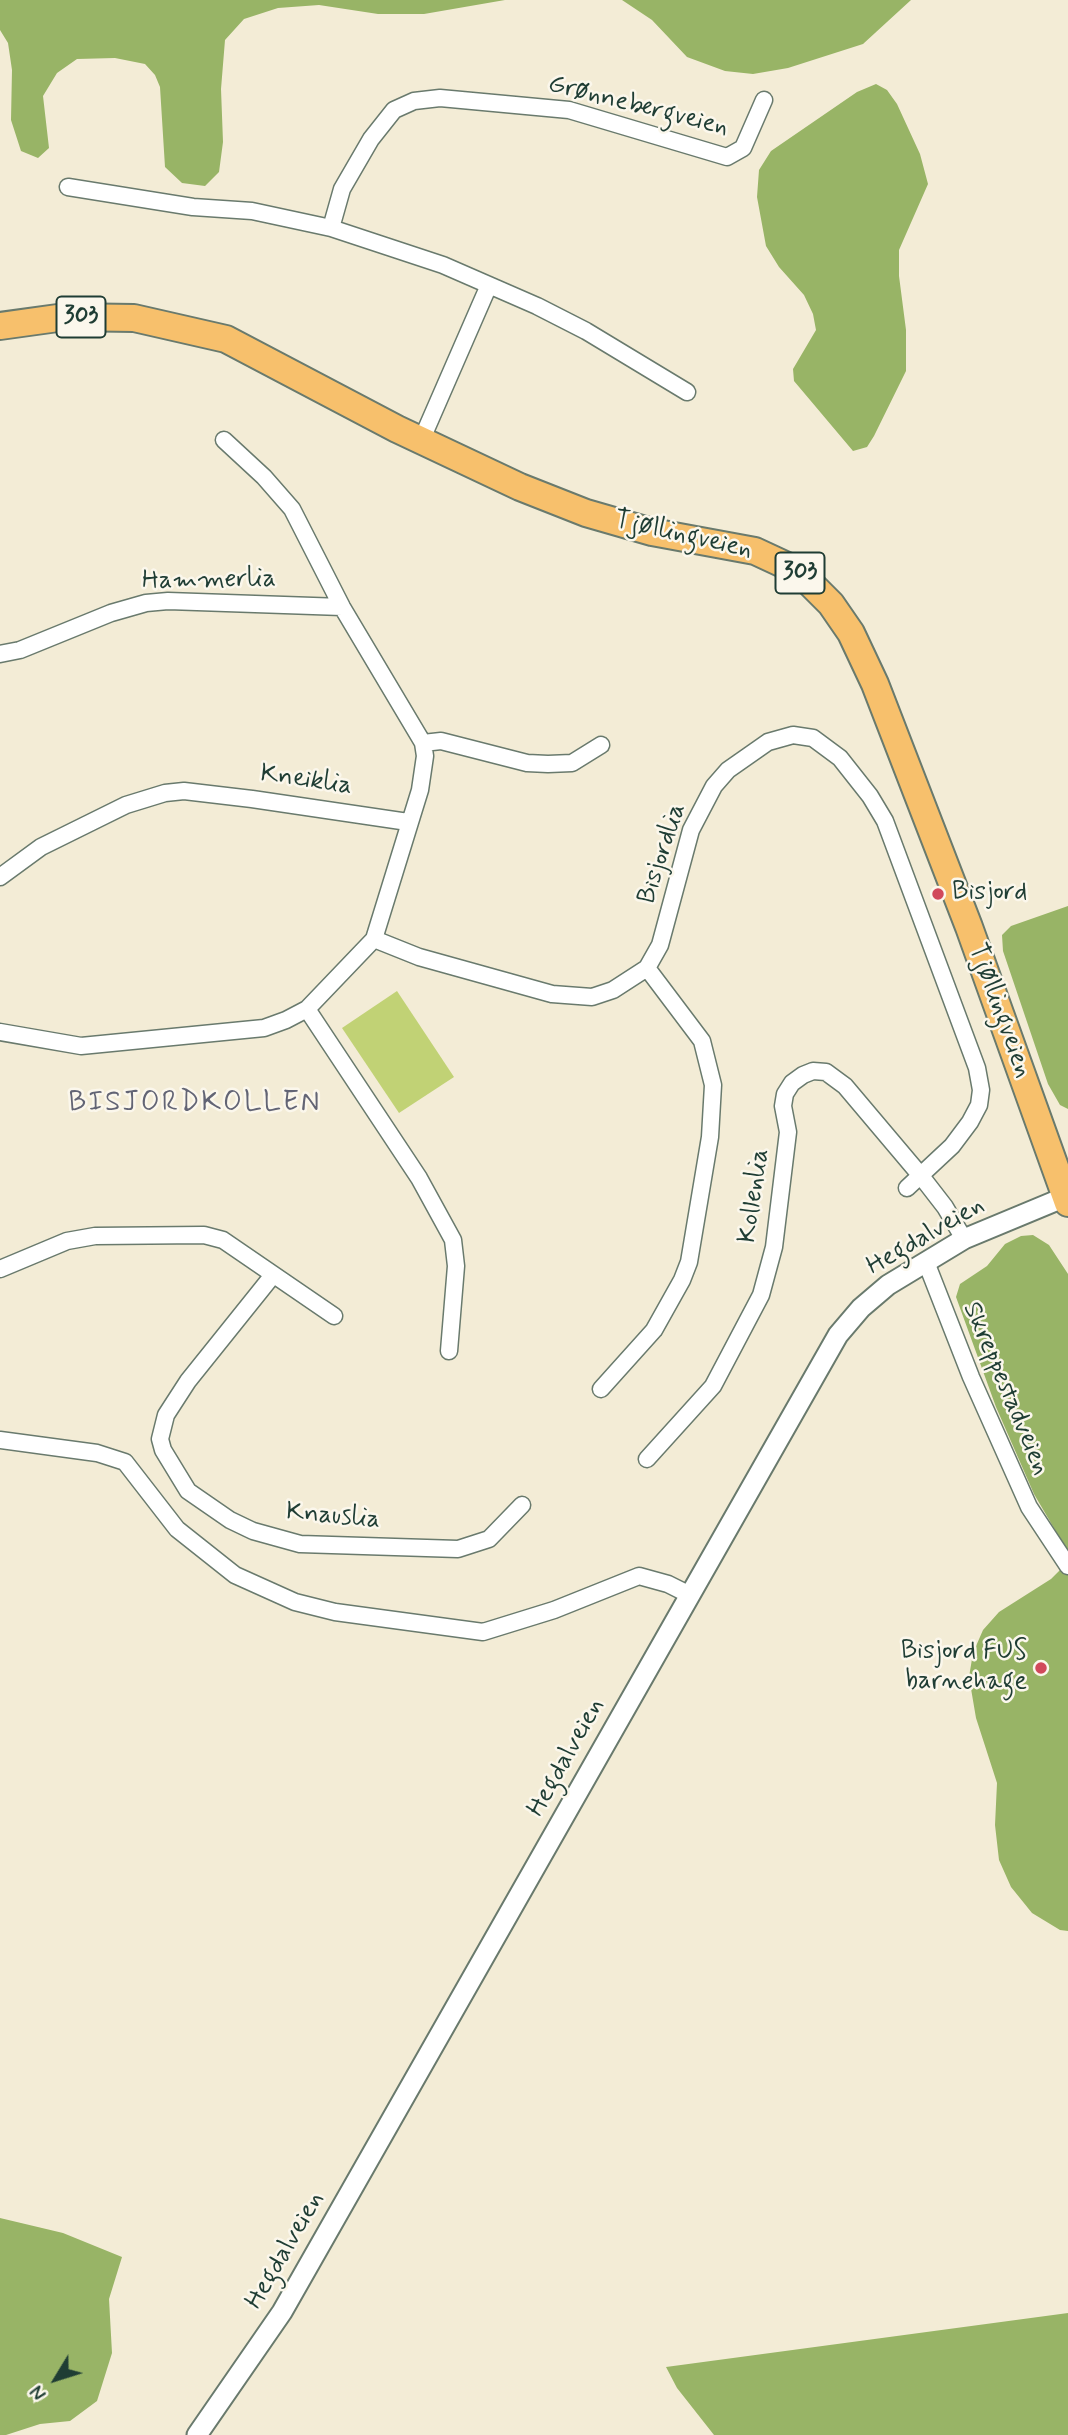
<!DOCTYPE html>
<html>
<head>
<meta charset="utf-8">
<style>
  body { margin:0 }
  #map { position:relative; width:1068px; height:2435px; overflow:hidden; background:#f3ecd6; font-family:Mynerve,sans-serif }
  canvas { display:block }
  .north { position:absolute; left:21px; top:2344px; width:70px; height:70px; -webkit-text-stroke:5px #fbf7ec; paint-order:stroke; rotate:232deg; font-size:19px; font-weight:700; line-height:28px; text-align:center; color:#1f3d34 }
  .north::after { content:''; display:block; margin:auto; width:24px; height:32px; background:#1f3d34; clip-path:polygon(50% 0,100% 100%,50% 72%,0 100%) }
</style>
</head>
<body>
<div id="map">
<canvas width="1068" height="2435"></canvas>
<div class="north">N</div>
</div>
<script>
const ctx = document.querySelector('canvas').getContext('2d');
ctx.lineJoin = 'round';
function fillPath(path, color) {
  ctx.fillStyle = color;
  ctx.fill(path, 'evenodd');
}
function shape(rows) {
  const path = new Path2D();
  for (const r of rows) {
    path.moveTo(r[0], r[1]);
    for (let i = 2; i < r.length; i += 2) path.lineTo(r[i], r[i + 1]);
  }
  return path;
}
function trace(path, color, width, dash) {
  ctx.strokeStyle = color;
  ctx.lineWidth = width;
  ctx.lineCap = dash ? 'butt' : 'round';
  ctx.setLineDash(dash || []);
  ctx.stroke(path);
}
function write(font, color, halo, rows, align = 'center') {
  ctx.font = font + ' Mynerve,sans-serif';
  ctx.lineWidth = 5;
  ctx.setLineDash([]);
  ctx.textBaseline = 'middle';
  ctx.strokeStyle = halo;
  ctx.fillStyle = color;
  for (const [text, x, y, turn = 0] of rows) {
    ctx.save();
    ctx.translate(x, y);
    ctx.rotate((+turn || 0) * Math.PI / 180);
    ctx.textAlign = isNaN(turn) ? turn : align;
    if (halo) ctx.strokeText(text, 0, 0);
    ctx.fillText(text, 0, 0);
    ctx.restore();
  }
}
const green = shape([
  [397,991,454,1077,399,1113,342,1028]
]);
const forest = shape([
  [0,0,505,0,424,14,378,14,319,5,278,8,244,19,225,40,221,89,223,142,219,172,205,186,182,183,165,167,160,87,155,75,145,64,115,58,77,59,57,73,43,96,49,148,38,158,21,151,11,120,12,70,8,43,0,30],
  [622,0,911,0,863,44,788,68,753,74,725,71,687,57,652,20],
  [876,84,887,90,897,104,920,154,928,184,899,250,899,276,906,330,906,371,874,436,867,447,853,451,794,381,793,369,816,330,813,314,804,295,779,267,766,246,757,197,759,170,771,151,857,92],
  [1068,906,1068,1109,1060,1105,1048,1084,1003,951,1002,935,1011,926],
  [1033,1235,1049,1245,1068,1274,1068,1931,1060,1930,1032,1913,1011,1887,999,1860,995,1825,997,1783,976,1718,969,1677,973,1653,983,1630,999,1612,1051,1579,1062,1568,1066,1559,1065,1547,1034,1494,996,1407,956,1297,960,1284,987,1266,1005,1244,1021,1236],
  [0,2218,63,2233,122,2257,109,2299,112,2353,97,2401,70,2421,40,2424,6,2435,0,2435],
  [1068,2313,1068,2435,714,2435,677,2388,666,2367]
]);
const minor = shape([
  [68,187,193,207,252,211,331,228,342,189,371,139,394,110,414,101,440,98,569,110,727,157,743,148,764,100],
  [331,228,443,265,537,306,586,331,687,392],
  [421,441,489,285],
  [0,654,20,650,111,613,146,603,168,601,342,607],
  [423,743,441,741,527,763,548,764,572,763,601,745],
  [0,877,41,847,126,805,165,793,184,791,252,799,408,822],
  [374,939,419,957,552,994,592,997,613,990,647,968,660,945,691,830,714,786,728,770,768,742,793,735,813,738,840,758,870,796,885,821,977,1068,981,1090,979,1105,970,1122,952,1146,907,1188],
  [307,1009,419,1178,453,1240,456,1266,449,1351],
  [0,1032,81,1046,264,1028,286,1020,307,1009,374,939,420,790,425,756,423,743,342,607,292,509,264,477,224,440],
  [926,1262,971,1377,1029,1507,1068,1566],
  [0,1269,67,1241,95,1236,204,1235,223,1240,334,1316],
  [273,1275,188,1381,166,1415,160,1439,163,1450,188,1491,230,1520,253,1531,300,1544,458,1549,489,1539,522,1505],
  [601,1389,654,1330,682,1280,689,1262,710,1137,713,1085,702,1041,647,968],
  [0,1440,97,1453,125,1462,177,1529,235,1575,295,1602,335,1612,483,1632,554,1610,639,1576,668,1584,688,1594],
  [647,1459,713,1386,761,1295,774,1247,788,1132,783,1106,785,1094,792,1083,803,1075,813,1071,826,1072,845,1086,921,1176,945,1207,964,1239]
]);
const tertiary = shape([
  [197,2435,282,2312,838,1335,861,1308,888,1285,964,1239,1065,1197]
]);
const primary = shape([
  [0,326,65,317,134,318,226,339,397,429,520,487,586,513,652,532,755,551,798,571,831,604,851,633,875,684,969,927,1068,1203]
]);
const markers = [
  [938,894,7,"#d1495b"],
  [1041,1668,7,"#d1495b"]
];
const shields = [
  [81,317,49],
  [800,573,49]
];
const shieldNames = [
  ["303",81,317],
  ["303",800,573]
];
const streetNames = [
  ["Grønnebergveien",638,107,14],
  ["Tjøllingveien",683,536,13],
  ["Hammerlia",209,581,-1],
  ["Kneiklia",306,781,8],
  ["Bisjordlia",663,854,-72],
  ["Tjøllingveien",999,1011,70],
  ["Kollenlia",755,1196,-82],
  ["Hegdalveien",926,1237,-30],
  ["Skreppestadveien",1005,1389,67],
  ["Knauslia",333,1517,5],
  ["Hegdalveien",567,1758,-61],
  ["Hegdalveien",286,2251,-60]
];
const poiNames = [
  ["Bisjord",952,894],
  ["Bisjord FUS",1027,1653,"right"],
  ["barnehage",1027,1683,"right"]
];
const neighbourhoodNames = [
  ["BISJORDKOLLEN",195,1104]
];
fillPath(green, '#c1d275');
fillPath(forest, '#98b466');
trace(minor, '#697a6d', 19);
trace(tertiary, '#697a6d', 23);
trace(primary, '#697a6d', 30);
trace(minor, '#fff', 16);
trace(tertiary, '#fff', 19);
trace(primary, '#f7c06c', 26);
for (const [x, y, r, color] of markers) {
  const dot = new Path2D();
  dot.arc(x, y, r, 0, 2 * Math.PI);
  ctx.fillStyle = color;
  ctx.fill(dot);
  trace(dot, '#fbf7ec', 2.5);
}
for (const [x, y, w] of shields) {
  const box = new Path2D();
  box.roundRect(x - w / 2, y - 20.5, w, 41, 5);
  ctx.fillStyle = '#fbf7ec';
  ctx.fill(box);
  trace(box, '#1f3d34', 2);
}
write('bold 24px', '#1f3d34', null, shieldNames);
write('26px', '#1f3d34', '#fbf7ec', streetNames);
write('26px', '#1f3d34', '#fbf7ec', poiNames, 'left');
ctx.letterSpacing = '2px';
write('28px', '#626474', '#fbf7ec', neighbourhoodNames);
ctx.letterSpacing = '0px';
</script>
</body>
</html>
